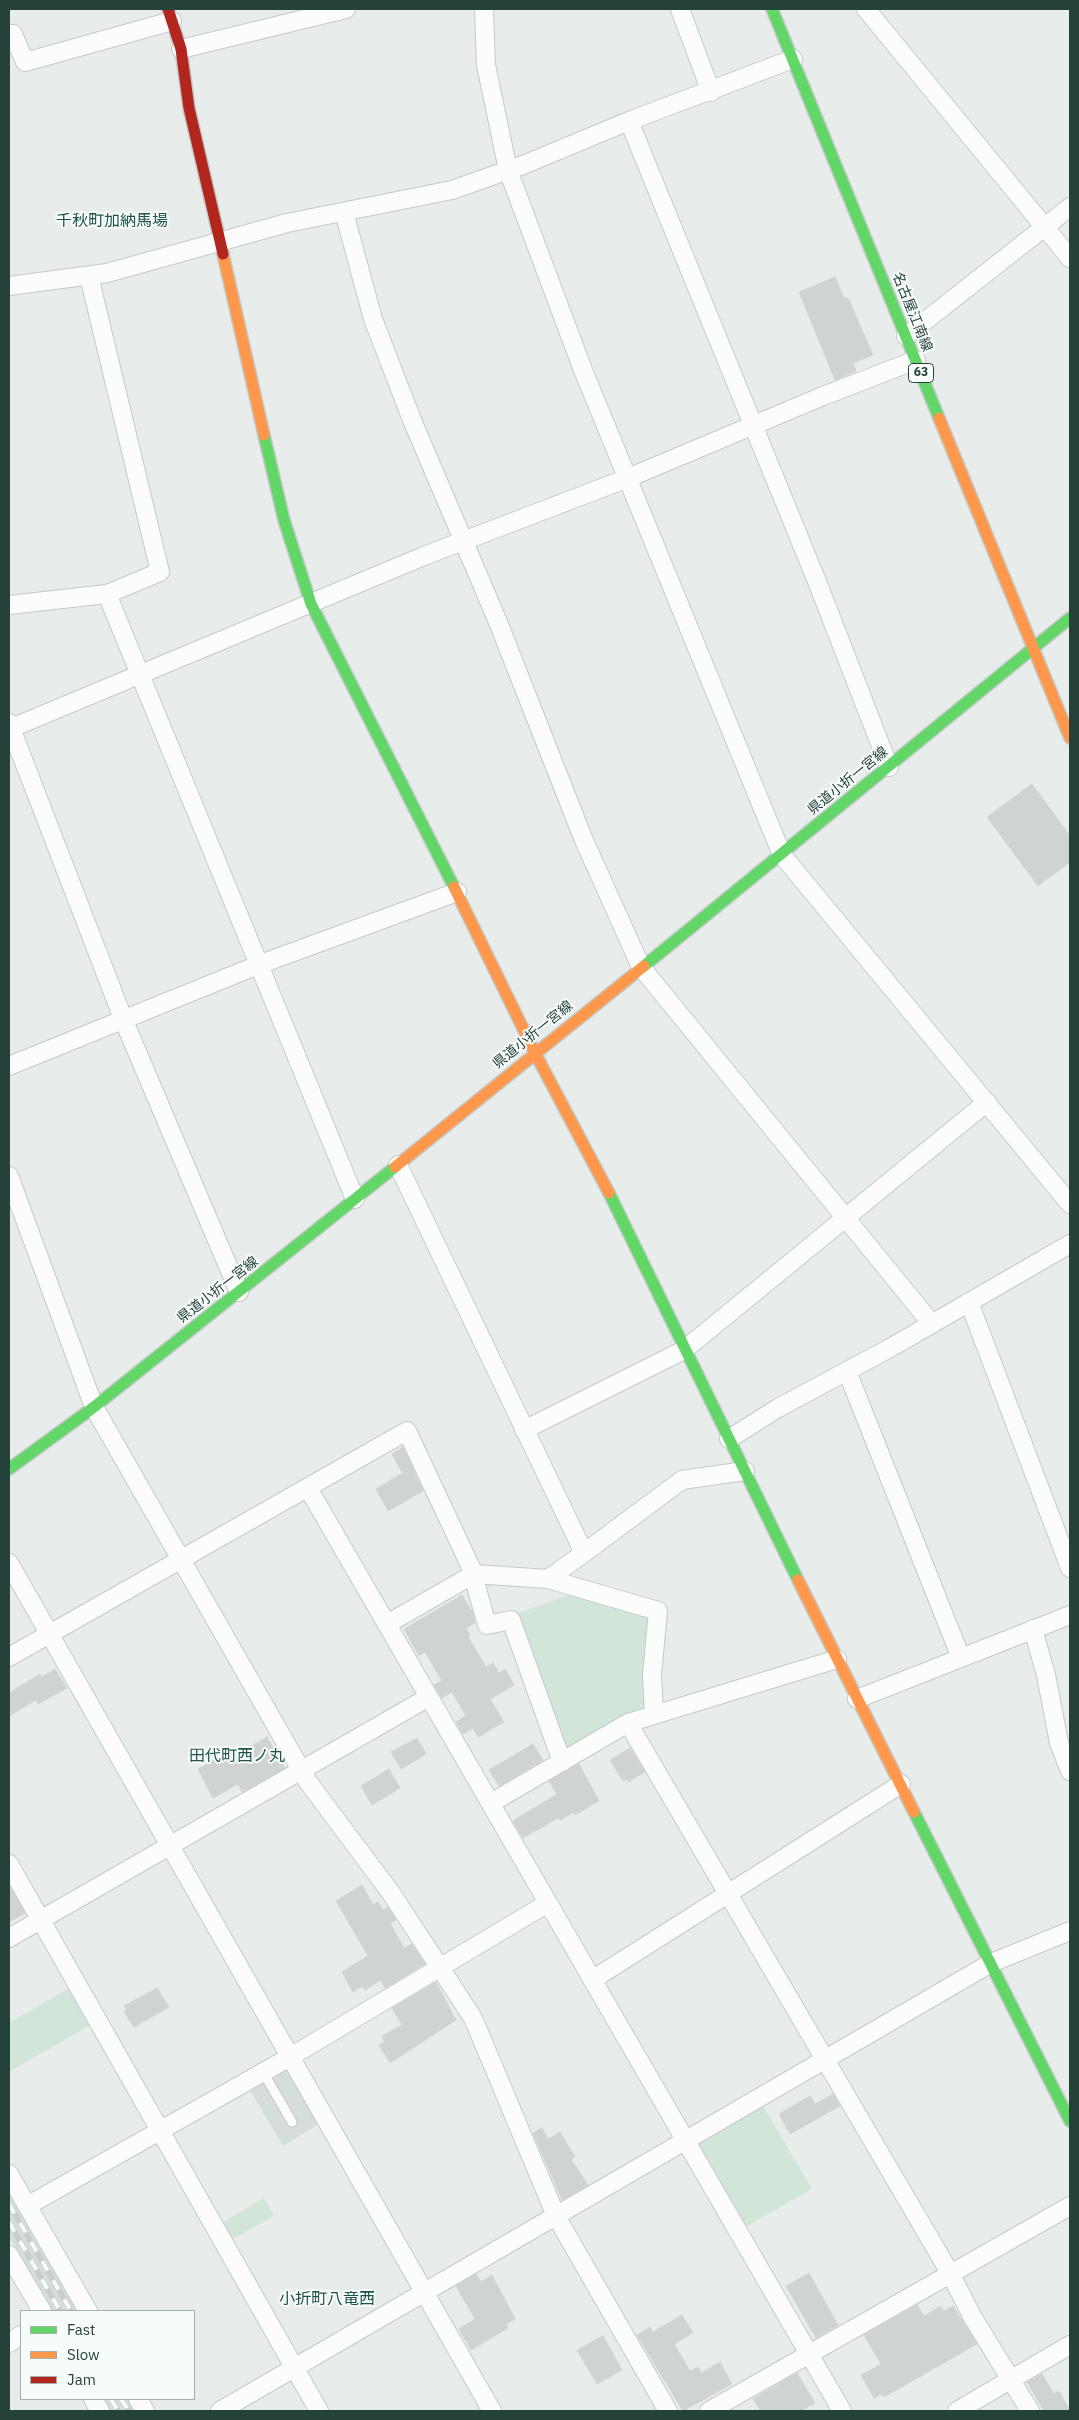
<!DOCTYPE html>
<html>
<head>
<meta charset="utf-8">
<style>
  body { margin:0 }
  #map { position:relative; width:1079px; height:2420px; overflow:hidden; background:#e8edeb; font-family:"IBM Plex Sans",sans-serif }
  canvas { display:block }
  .frame { position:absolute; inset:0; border:10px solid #24423a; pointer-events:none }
  .legend { position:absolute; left:20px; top:2310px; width:175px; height:90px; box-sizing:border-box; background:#f7fbf9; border:1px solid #a3b1ad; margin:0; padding:6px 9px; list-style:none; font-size:15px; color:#24423a }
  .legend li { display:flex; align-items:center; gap:10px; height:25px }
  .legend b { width:25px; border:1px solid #a3b1ad }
</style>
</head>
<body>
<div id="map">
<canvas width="1079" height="2420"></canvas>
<div class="frame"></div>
<ul class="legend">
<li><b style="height:6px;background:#63d668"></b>Fast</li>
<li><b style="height:6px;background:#ff974d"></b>Slow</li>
<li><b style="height:6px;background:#b3261e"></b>Jam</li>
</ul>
</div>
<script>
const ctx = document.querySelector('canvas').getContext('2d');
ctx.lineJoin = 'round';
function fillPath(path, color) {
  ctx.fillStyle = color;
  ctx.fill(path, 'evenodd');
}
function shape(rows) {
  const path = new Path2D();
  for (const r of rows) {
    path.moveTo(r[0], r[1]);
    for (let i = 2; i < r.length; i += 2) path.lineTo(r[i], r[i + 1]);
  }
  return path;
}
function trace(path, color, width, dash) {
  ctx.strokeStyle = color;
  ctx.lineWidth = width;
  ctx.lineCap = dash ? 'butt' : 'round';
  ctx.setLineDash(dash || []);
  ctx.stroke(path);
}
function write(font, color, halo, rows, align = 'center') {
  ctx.font = font + ' "IBM Plex Sans","Noto Sans JP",sans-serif';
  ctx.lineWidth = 4;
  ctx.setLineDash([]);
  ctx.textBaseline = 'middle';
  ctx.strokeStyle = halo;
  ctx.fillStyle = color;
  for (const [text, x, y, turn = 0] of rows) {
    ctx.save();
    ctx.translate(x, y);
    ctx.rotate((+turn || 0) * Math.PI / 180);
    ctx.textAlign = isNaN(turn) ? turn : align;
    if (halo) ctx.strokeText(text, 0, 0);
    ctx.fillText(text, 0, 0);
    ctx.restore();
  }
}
const built = shape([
  [281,2068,288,2071,319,2124,283,2146,248,2087],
  [9,2186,81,2311,52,2311,9,2237],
  [102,2399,132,2399,139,2411,109,2411]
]);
const green = shape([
  [569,1595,647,1616,651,1622,648,1701,643,1710,563,1753,513,1615],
  [71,1987,92,2024,9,2072,9,2023],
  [762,2104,812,2189,744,2228,698,2148,700,2140],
  [264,2198,274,2216,231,2240,221,2223]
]);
const building = shape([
  [835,277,844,298,848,298,873,355,853,363,856,371,835,380,799,292,835,277],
  [1032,784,1070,836,1070,862,1038,886,987,817,1032,784],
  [403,1447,423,1491,388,1511,376,1489,411,1468,402,1472,392,1454,403,1447],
  [462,1595,473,1613,475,1623,466,1628,470,1636,468,1637,486,1667,493,1663,499,1673,505,1669,514,1685,490,1699,504,1722,478,1737,473,1728,463,1734,456,1722,466,1716,452,1692,442,1698,434,1685,442,1681,425,1652,419,1656,404,1629,462,1595],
  [55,1669,67,1688,38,1704,36,1700,9,1716,9,1693,40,1674,42,1677,55,1669],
  [267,1737,285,1768,242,1792,238,1784,213,1798,198,1769,233,1749,236,1755,267,1737],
  [417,1738,426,1754,401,1769,391,1752,417,1738],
  [533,1744,543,1760,499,1786,489,1770,533,1744],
  [630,1748,645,1772,628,1782,627,1779,623,1781,610,1760,630,1748],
  [579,1764,599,1801,575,1815,574,1812,560,1820,558,1818,523,1838,513,1821,557,1794,549,1781,579,1764],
  [389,1769,400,1788,372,1805,361,1786,389,1769],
  [9,1885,25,1913,9,1922,9,1885],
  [362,1885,373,1905,378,1902,383,1910,388,1907,396,1920,390,1923,404,1948,412,1944,425,1964,385,1988,381,1980,365,1990,363,1986,353,1992,342,1972,368,1956,336,1901,362,1885],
  [436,1982,456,2020,390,2063,379,2045,385,2042,382,2036,402,2025,392,2008,436,1982],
  [157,1988,169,2007,134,2027,124,2012,127,2010,124,2006,157,1988],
  [833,2094,840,2106,790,2134,779,2114,810,2096,815,2104,833,2094],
  [542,2128,548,2139,560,2132,575,2157,571,2159,588,2185,562,2200,533,2133,542,2128],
  [809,2273,838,2325,816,2338,786,2286,809,2273],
  [476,2274,481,2282,492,2275,515,2319,506,2324,508,2328,471,2350,459,2329,475,2319,456,2286,476,2274],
  [917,2305,924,2316,941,2306,944,2311,953,2306,977,2344,884,2397,882,2394,874,2398,861,2375,881,2364,864,2335,917,2305],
  [682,2315,693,2333,674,2344,690,2371,698,2367,701,2373,720,2362,732,2384,683,2411,637,2335,650,2327,653,2332,682,2315],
  [603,2336,622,2370,597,2384,577,2350,603,2336],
  [797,2373,815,2403,801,2411,761,2411,753,2399,797,2373],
  [1042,2374,1054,2394,1059,2391,1070,2411,1044,2411,1027,2382,1042,2374]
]);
const lane = shape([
  [263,2072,292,2122]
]);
const street = shape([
  [484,9,486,65,508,170,583,370,782,855,1070,1204],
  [680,9,711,92],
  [866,9,1070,258],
  [9,34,13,34,25,62,172,21],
  [181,49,346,9],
  [629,121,818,584,889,767],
  [344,212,373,319,412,420,498,622,583,838,641,967,932,1324],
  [9,286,107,273,287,223,452,190,523,165,629,121,793,59],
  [906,336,1070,207],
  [107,594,355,1199],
  [9,605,107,594,160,572,89,276],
  [9,723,124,1021,239,1292],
  [9,729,424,556,628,478,823,396,916,360],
  [9,1066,258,965,457,892],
  [398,1165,584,1553,682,1480,745,1471],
  [9,1176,94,1407,308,1782,391,1893,473,2018,556,2216,668,2411],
  [969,1302,1070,1568],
  [847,1371,961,1658],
  [524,1430,684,1350,987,1102],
  [729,1439,778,1408,890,1348,1070,1244],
  [308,1488,842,2411],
  [9,1563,492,2411],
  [473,1575,487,1625,511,1620,562,1762],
  [548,1579,584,1553],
  [387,1624,474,1574],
  [1033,1629,1046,1675,1059,1743,1070,1771],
  [9,1657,407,1431,474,1574,548,1579,658,1611,652,1675,654,1715],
  [857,1699,1070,1615],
  [628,1723,950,2273,972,2316,1030,2411],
  [491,1803,628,1723,837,1659],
  [9,1864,319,2411],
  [9,1938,429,1697],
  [592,1980,901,1784],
  [9,2174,88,2311],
  [27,2206,290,2057,548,1903],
  [9,2255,42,2311],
  [9,2343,21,2335],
  [93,2399,100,2411],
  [138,2399,145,2411],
  [220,2411,991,1963,1070,1931],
  [709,2411,1070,2206],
  [957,2411,1070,2345]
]);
const fast = shape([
  [772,9,939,418],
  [264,435,284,520,311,604,454,887],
  [644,966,1070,618],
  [609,1193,798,1580],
  [9,1469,94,1407,395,1167],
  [914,1812,1070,2121]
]);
const slow = shape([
  [223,254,264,435],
  [939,418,1070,738],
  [454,887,535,1053,609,1193],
  [395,1167,644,966],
  [798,1580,914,1812]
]);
const jam = shape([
  [168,9,181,49,189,108,223,254]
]);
const rail = shape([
  [9,2204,71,2311],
  [9,2222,60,2311],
  [111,2399,118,2411],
  [121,2399,129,2411]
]);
const shields = [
  [921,373,25]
];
const shieldNames = [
  ["63",921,373]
];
const streetNames = [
  ["名古屋江南線",912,312,68],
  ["県道小折一宮線",848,781,-39],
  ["県道小折一宮線",533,1035,-39],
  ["県道小折一宮線",218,1290,-38]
];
const quarterNames = [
  ["千秋町加納馬場",112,221],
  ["田代町西ノ丸",237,1756],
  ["小折町八竜西",327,2299]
];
fillPath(built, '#d6dedb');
fillPath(green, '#d1e6d8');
fillPath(building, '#cfd4d2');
trace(building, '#d1d6d4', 1);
trace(lane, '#c5cac8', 11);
trace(street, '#c5cac8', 20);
trace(fast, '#c3cbc8', 14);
trace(slow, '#c3cbc8', 14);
trace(jam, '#c3cbc8', 14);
trace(lane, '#fcfcfc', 9);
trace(street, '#fcfcfc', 18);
trace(fast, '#63d668', 11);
trace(slow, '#ff974d', 11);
trace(jam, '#b3261e', 11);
trace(rail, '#c9cdcc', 5.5);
trace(rail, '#f7fbf9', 4, [11]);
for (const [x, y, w] of shields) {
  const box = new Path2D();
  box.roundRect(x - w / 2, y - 9.5, w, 19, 4);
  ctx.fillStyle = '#f7fbf9';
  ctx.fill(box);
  trace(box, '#24423a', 1);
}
write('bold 12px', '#24423a', null, shieldNames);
write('14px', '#24423a', '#f7fbf9', streetNames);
write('16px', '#1f5548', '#f7fbf9', quarterNames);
</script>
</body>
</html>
